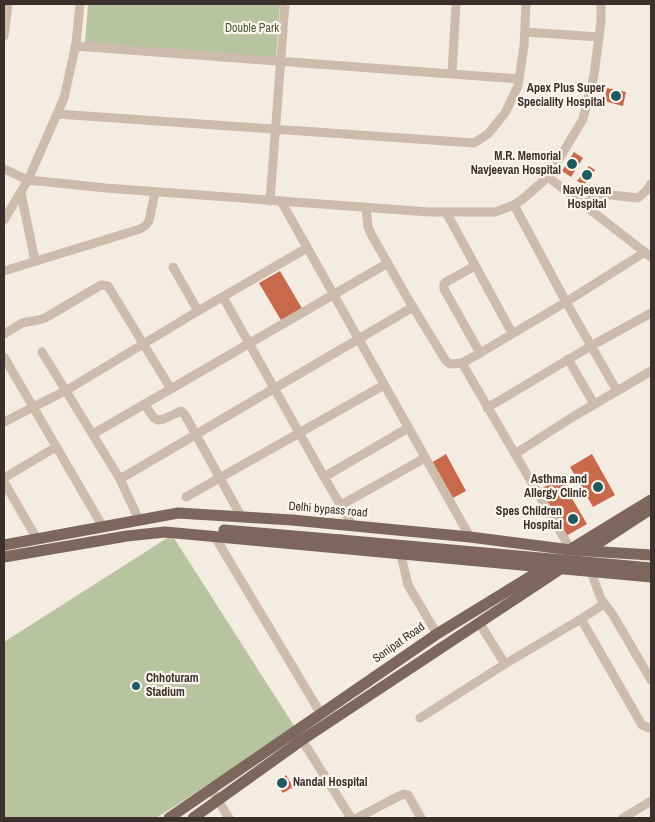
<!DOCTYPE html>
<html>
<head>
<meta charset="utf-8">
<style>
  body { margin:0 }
  #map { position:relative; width:655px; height:822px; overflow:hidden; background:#f4ebe1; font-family:"Archivo Narrow",sans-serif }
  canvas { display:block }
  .frame { position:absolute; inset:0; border:5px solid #3b302b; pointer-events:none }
</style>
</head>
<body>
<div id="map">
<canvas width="655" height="822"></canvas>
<div class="frame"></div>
</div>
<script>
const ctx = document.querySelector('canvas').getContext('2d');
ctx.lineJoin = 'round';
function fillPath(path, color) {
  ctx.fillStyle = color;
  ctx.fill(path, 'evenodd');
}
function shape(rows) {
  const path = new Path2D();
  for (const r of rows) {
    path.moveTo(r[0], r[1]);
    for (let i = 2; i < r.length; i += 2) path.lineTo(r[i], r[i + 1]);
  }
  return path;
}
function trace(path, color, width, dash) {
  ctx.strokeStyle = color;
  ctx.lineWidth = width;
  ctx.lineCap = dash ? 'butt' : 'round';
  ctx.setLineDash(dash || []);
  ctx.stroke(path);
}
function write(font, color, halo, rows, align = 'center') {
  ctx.font = font + ' "Archivo Narrow",sans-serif';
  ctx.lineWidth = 4.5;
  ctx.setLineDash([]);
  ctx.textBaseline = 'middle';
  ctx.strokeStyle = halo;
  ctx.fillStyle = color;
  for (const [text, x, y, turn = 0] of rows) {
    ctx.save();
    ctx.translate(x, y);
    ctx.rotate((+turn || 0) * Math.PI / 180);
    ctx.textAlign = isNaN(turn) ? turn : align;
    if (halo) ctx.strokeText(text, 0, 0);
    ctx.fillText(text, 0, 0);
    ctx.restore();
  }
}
const green = shape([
  [88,4,280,4,276,57,85,44],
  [172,535,296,729,156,818,4,818,4,642]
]);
const building = shape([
  [607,88,626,92,623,106,604,101],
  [574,152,583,158,571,177,562,171],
  [589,166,595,170,584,185,577,181],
  [280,271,303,310,282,322,259,283],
  [446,454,466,491,451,499,431,463],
  [592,454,615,495,593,507,570,467],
  [560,478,587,524,566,536,539,490],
  [286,775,293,787,283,793,276,782]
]);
const minor = shape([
  [525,32,599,37],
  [4,36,8,4],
  [75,46,519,79],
  [452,74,456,4],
  [57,114,474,143,488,134,505,113,518,86,524,46,526,4],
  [4,169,28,180,106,188,429,212,495,212,514,205,524,198,549,176,583,119,594,75,601,22,601,4],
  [548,177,651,257],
  [21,193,35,261],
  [270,201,285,4],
  [281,201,470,537],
  [514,205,566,302,617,391],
  [582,205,602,194,638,198,647,190,651,184],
  [366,208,368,227,371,234,408,299,446,361,450,364,462,363,480,353,566,302,645,252],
  [446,212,512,333],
  [4,220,28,180,64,98,76,44,80,4],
  [475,266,446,282,444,284,444,289,480,353],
  [173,267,198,311],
  [4,271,140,229,145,226,149,221,155,192],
  [223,297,324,477,353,526],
  [4,334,22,323,38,320,45,318,101,285,108,286,171,389],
  [42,352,120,479,139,520],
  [4,357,103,527],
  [568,359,594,404],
  [462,363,571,550],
  [144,404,154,418,158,420,164,419,181,411,185,415,241,516],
  [487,408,591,346,651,313],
  [4,422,67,390,198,311,307,248],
  [93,434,388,263],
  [515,454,571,418,651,371],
  [324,477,408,428],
  [4,478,56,447],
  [120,479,413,307],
  [4,482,37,539],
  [186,497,384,385],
  [341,505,425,458],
  [215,537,321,714],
  [401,555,408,585,437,634],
  [591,572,601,599,613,615,651,680],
  [581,619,604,604],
  [480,624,505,664,581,619,642,725,649,728,651,727],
  [420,718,505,664],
  [302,740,351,818],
  [211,789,229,818],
  [357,818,403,794,408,795,421,818],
  [623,818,651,801]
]);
const major = shape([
  [224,530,341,540],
  [4,545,178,513,292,520,470,537,571,550,651,555],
  [571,549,651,500],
  [588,550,651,509],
  [4,557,127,536,165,532,651,577],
  [169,818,437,634,546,567],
  [193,818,302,740,562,568]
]);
const majorBridge = shape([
  [341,540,651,568]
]);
const markers = [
  [616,96,6,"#1f5a5e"],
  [572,164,6,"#1f5a5e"],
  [587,175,6,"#1f5a5e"],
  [598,487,6,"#1f5a5e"],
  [573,519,6,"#1f5a5e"],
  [136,686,5,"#1f5a5e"],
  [282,783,6,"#1f5a5e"]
];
const parkNames = [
  ["Double Park",252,29]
];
const poiNames = [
  ["Apex Plus Super",605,89],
  ["Speciality Hospital",605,103],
  ["M.R. Memorial",561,157],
  ["Navjeevan Hospital",561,171],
  ["Navjeevan",587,191,"center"],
  ["Hospital",587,205,"center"],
  ["Asthma and",587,480],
  ["Allergy Clinic",587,494],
  ["Spes Children",562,512],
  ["Hospital",562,526],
  ["Chhoturam",146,679,"left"],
  ["Stadium",146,693,"left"],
  ["Nandal Hospital",293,783,"left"]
];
const streetNames = [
  ["Delhi bypass road",328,510,5],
  ["Sonipat Road",399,643,-35]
];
fillPath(green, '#b8c4a0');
fillPath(building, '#c8694b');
trace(minor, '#cdbbac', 9);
trace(major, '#7d675c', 11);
trace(majorBridge, '#7d675c', 11);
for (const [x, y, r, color] of markers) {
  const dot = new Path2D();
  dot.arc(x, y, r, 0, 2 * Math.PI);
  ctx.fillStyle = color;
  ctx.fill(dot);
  trace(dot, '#fbf5ee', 2);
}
write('12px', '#4a5a2e', '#fbf5ee', parkNames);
write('bold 12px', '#3b302b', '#fbf5ee', poiNames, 'right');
write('12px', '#3b302b', '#fbf5ee', streetNames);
</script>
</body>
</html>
